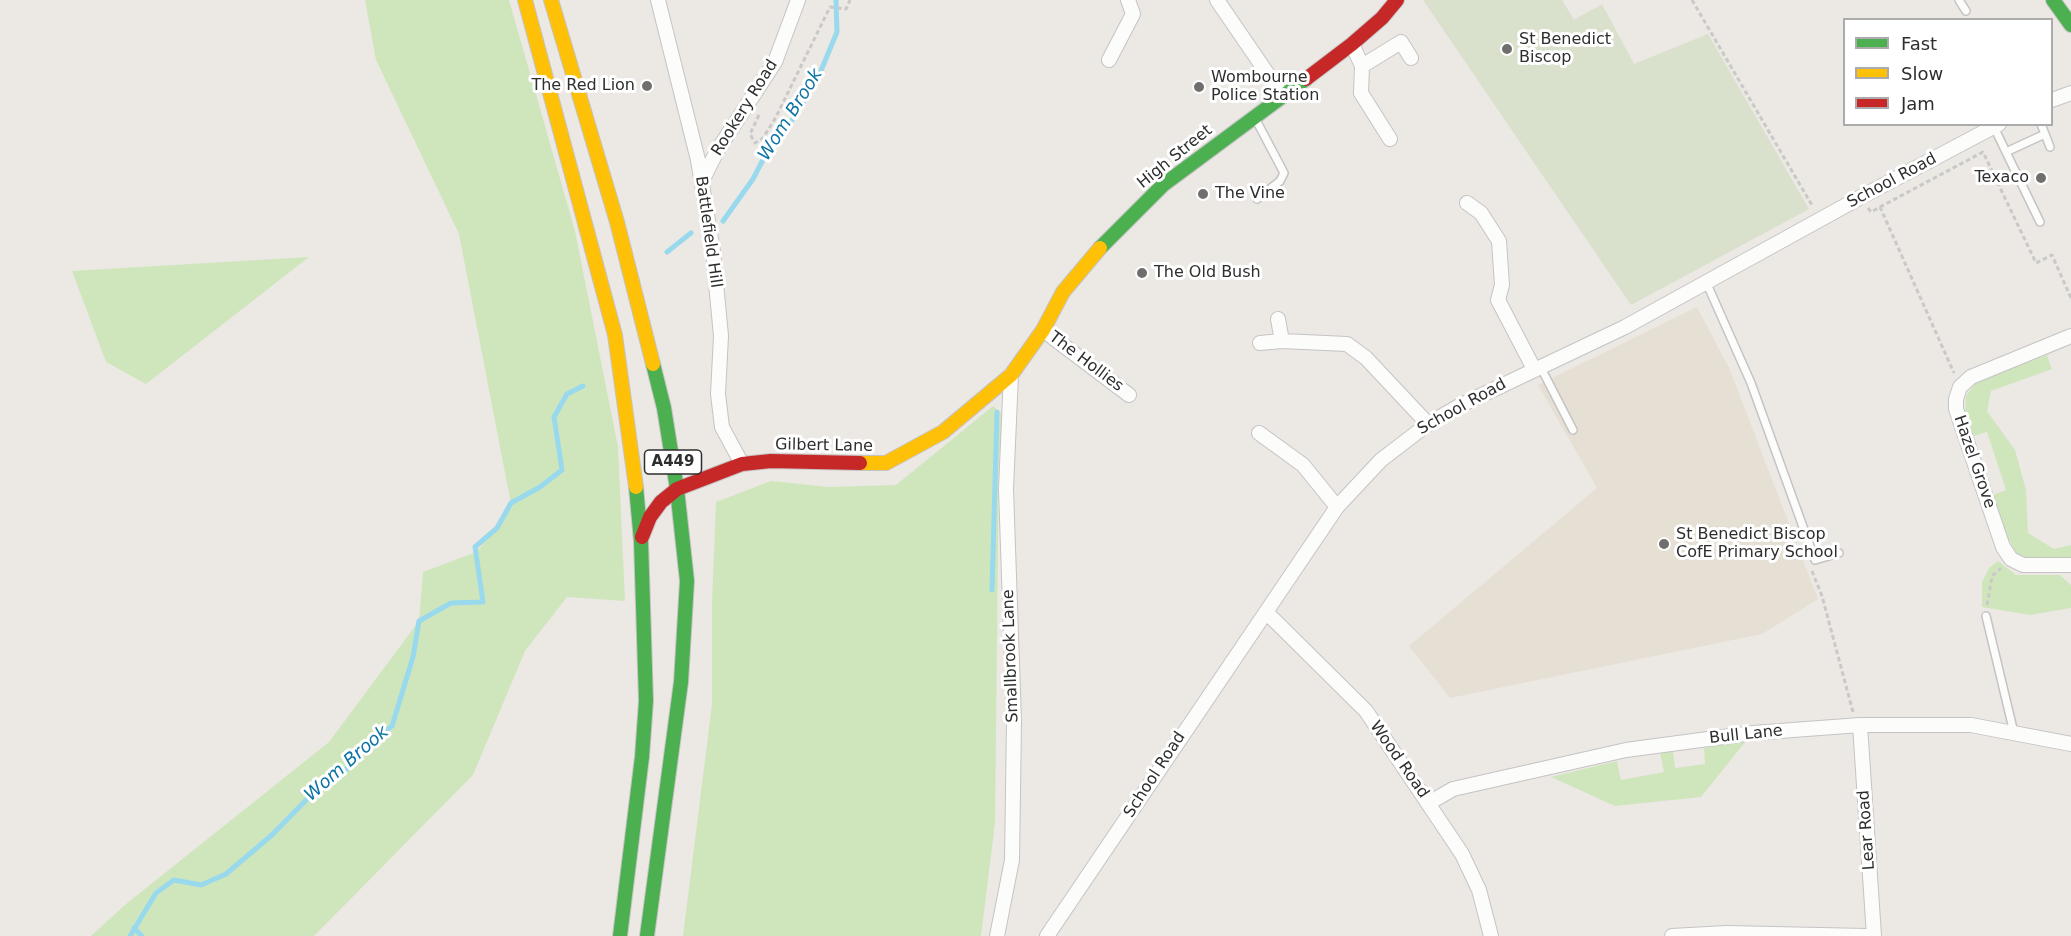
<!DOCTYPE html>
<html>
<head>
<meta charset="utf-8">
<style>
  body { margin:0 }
  #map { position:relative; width:2071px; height:936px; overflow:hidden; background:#ece8e4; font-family:"DejaVu Sans",sans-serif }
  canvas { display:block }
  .legend { position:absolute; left:1843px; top:18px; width:210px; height:108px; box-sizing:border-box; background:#fff; border:2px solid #ababab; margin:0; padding:8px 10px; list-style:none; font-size:18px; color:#2e2e2e }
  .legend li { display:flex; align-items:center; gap:12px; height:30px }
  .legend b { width:30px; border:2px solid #ababab }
</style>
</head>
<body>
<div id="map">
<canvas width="2071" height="936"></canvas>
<ul class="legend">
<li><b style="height:8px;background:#4caf50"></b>Fast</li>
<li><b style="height:8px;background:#ffc107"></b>Slow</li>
<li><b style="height:8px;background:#c62828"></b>Jam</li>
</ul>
</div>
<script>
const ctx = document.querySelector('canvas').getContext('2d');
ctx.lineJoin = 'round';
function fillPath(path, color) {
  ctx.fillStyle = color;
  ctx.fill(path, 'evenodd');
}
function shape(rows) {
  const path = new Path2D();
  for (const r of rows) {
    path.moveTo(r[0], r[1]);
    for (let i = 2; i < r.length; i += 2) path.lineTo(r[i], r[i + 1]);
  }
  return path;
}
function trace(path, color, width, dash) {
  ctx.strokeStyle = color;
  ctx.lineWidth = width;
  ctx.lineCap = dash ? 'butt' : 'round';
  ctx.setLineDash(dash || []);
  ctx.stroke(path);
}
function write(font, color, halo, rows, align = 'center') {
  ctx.font = font + ' "DejaVu Sans",sans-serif';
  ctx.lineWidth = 6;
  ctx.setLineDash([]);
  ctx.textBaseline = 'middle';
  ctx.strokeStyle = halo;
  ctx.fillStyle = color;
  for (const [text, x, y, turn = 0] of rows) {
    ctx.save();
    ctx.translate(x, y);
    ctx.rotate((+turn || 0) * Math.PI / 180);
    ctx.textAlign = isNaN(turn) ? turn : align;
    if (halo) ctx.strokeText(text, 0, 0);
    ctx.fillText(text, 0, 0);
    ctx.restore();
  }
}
const education = shape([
  [1697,307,1730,370,1818,599,1762,634,1450,698,1409,646,1597,488,1538,385]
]);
const green = shape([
  [365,0,509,0,575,231,618,447,625,601,567,597,525,651,473,775,314,936,91,936,126,904,329,742,419,621,423,572,476,552,497,528,511,504,459,234,376,60],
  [309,257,146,384,106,362,72,271],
  [2047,355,2052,369,1991,391,1987,411,2015,450,2026,490,2028,533,2054,549,2071,545,2071,557,2030,560,2018,556,2007,536,1993,495,2006,490,1987,432,1974,436,1965,413,1966,396,1976,382],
  [993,406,1005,416,999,456,995,823,981,936,683,936,712,704,712,602,716,502,771,481,829,487,896,485],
  [1998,561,2016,575,2060,575,2071,585,2071,608,2030,615,1982,607,1982,582,1989,568],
  [1746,741,1701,797,1615,806,1551,777,1617,761,1621,780,1664,772,1660,752,1673,752,1675,768,1705,764,1704,748]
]);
const cemetery = shape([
  [1423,0,1562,0,1574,20,1602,4,1634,64,1708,34,1809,209,1631,305]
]);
const stream = shape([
  [723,221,753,179,767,152,796,115,820,73,837,32,836,0],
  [667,252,691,233],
  [992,590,997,412],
  [134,928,142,936],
  [130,936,156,893,174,880,201,885,226,874,273,834,311,795,348,768,366,745,392,726,413,657,419,621,451,603,483,602,475,547,497,528,511,503,540,487,562,470,554,417,567,394,583,386]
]);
const path = shape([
  [1692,0,1813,207],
  [759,115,750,134,755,143,763,138,776,117,830,7,846,9,850,0],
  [1880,207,1983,152,2036,263,2052,255,2071,298],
  [1868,208,1871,212,1880,207,1954,373],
  [1812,571,1822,596,1853,712],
  [1987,605,1992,576,2001,568]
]);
const lane = shape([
  [1959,0,1966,11],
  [1255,118,1284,173,1280,181,1257,199],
  [2041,124,2050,147],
  [1994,127,2006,152,2045,134],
  [2006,152,2040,222],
  [1707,284,1751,383,1815,560,1839,553],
  [1540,366,1573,430],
  [1986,616,2014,733]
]);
const street = shape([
  [658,0,698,160,713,251,721,336,718,394,722,427,742,464],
  [1217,0,1282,95],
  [1352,44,1362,66,1361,93,1390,139],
  [1109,60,1133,14,1128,0],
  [1362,66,1401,42,1411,58],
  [2052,100,2071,93],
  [702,181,717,151,775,62,798,0],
  [1467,203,1481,213,1499,241,1502,285,1498,300,1534,369],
  [1278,319,1282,341],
  [1043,330,1129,395],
  [2071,336,1971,377,1960,387,1956,399,1956,409,2003,547,2011,559,2023,565,2071,565],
  [1260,343,1282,341,1347,344,1366,358,1428,424],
  [1259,433,1303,465,1337,507],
  [1266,612,1366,711,1462,854,1479,890,1491,936],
  [1860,725,1874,936],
  [1429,803,1453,789,1626,750,1753,733,1860,725,1971,725,2071,744],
  [997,936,1012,860,1014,722,1006,489,1011,375],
  [1047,936,1337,507,1381,460,1428,424,1461,405,1625,327,1861,197,1999,124],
  [1672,936,1727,933,1866,936]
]);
const fast = shape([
  [2053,0,2071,25],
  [1100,248,1163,185,1306,79],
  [620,936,642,757,646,701,641,541,636,487],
  [647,936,681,682,687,581,677,489,664,408,653,364]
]);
const slow = shape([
  [525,0,615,335,636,487],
  [551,0,617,222,653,364],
  [860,463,886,463,943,432,1011,375,1043,330,1063,292,1100,248]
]);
const jam = shape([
  [1306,79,1352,44,1382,18,1397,0],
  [642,537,650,517,661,502,677,489,742,464,771,461,860,463]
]);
const markers = [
  [1507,49,6,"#706f6e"],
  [647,86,6,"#706f6e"],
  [1199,87,6,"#706f6e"],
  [2041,178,6,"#706f6e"],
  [1203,194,6,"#706f6e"],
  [1142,273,6,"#706f6e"],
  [1664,544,6,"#706f6e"]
];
const shields = [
  [673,462,57]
];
const shieldNames = [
  ["A449",673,462]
];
const poiNames = [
  ["St Benedict",1519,40],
  ["Biscop",1519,58],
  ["Wombourne",1211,78],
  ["Police Station",1211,96],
  ["The Red Lion",635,86,"right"],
  ["Texaco",2029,178,"right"],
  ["The Vine",1215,194],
  ["The Old Bush",1154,273],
  ["St Benedict Biscop",1676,535],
  ["CofE Primary School",1676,553]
];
const streetNames = [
  ["Rookery Road",745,108,-58],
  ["High Street",1175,157,-39],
  ["School Road",1892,181,-28],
  ["Battlefield Hill",708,232,82],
  ["The Hollies",1086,362,37],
  ["School Road",1462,407,-29],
  ["Gilbert Lane",824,446,1],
  ["Hazel Grove",1974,462,71],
  ["Smallbrook Lane",1011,656,-92],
  ["Bull Lane",1746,735,-6],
  ["Wood Road",1399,760,55],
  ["School Road",1155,775,-57],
  ["Lear Road",1867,830,-94]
];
const waterNames = [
  ["Wom Brook",791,115,-58],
  ["Wom Brook",347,764,-41]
];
fillPath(education, '#e6dfd3');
fillPath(green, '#cfe6bd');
fillPath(cemetery, '#d9e0cc');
trace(stream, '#98d9ed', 5);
trace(lane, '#c5c4c5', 10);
trace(street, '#c5c4c5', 16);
trace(fast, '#c5c4c5', 16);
trace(slow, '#c5c4c5', 16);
trace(jam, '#c5c4c5', 16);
trace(path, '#c9c9c8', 3, [4.5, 3]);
trace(lane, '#fcfcfb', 7);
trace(street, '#fcfcfb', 14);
trace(fast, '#4caf50', 14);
trace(slow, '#ffc107', 14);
trace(jam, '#c62828', 14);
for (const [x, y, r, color] of markers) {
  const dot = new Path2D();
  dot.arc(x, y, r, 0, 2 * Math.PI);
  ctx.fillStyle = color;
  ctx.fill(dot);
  trace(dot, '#fff', 2);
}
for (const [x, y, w] of shields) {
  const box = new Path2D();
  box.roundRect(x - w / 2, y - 12, w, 24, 4.5);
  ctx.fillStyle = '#fff';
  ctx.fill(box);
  trace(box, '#2e2e2e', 1.5);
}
write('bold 15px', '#2e2e2e', null, shieldNames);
write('16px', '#2e2e2e', '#fff', poiNames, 'left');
write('16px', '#2e2e2e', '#fff', streetNames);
write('italic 18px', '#0c73a4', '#fff', waterNames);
</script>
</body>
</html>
